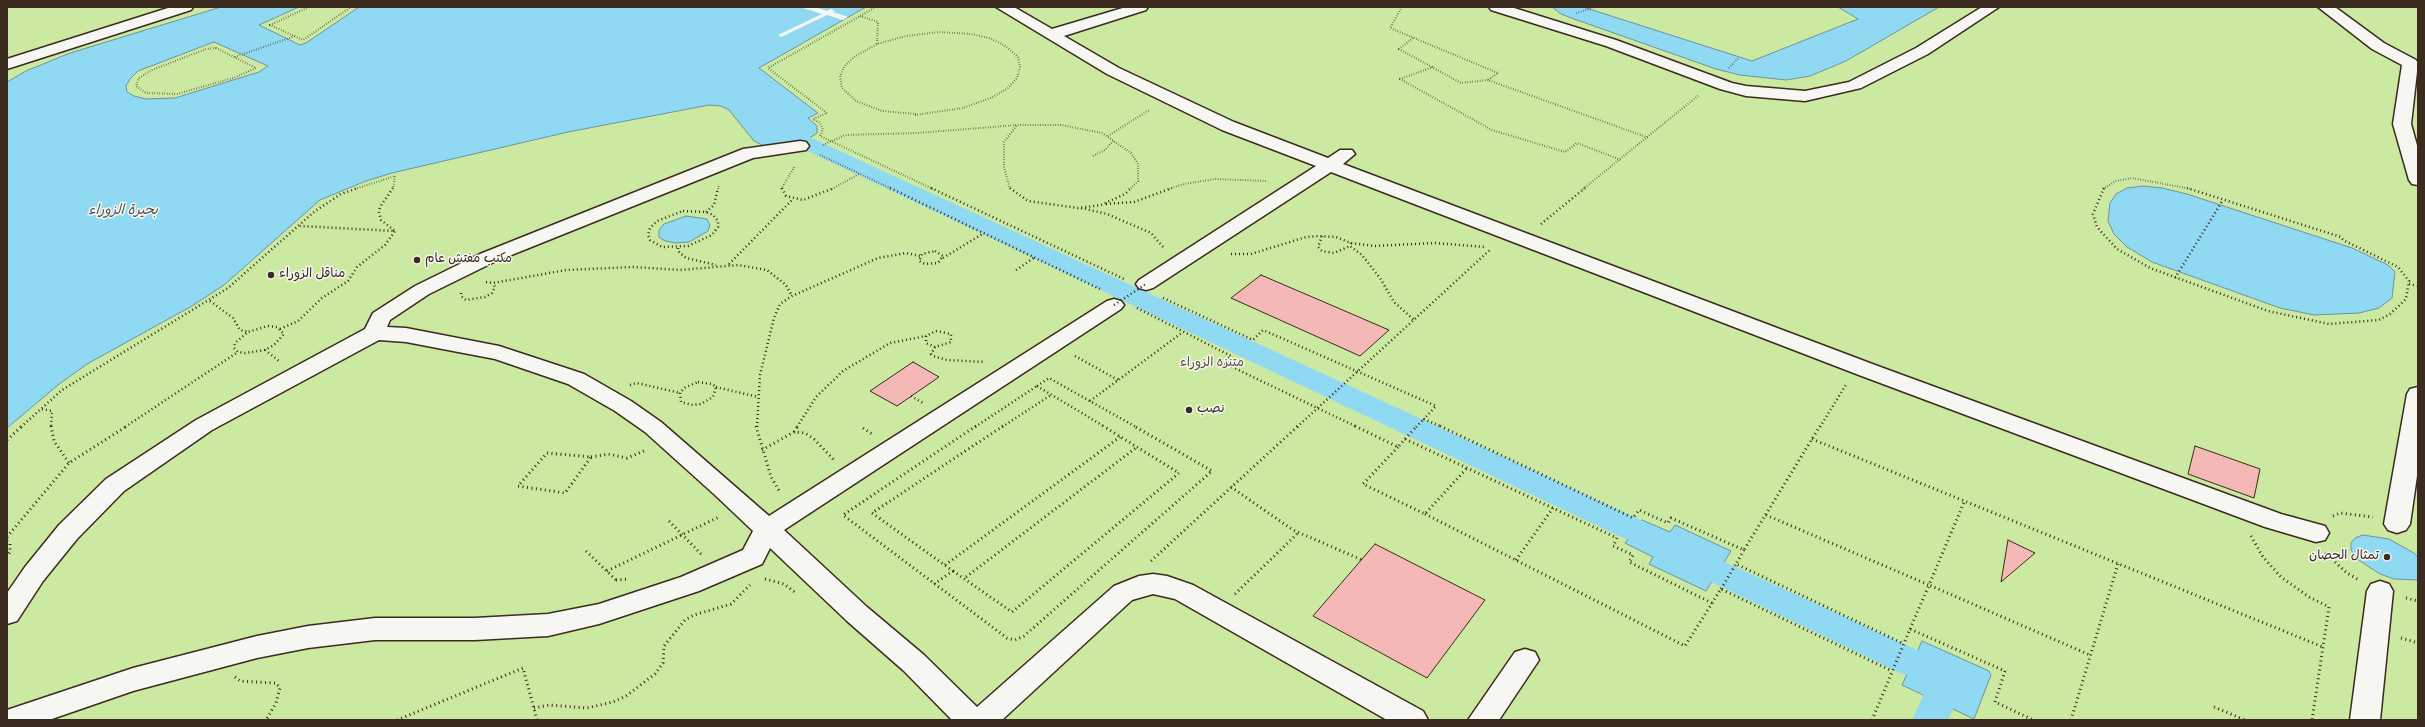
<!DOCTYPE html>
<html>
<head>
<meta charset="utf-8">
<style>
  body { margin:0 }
  #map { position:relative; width:2425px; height:727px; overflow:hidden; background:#f6f6f2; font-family:"Indie Flower",sans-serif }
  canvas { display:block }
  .frame { position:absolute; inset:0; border:8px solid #3b2a1e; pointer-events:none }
</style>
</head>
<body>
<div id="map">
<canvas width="2425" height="727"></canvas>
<div class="frame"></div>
</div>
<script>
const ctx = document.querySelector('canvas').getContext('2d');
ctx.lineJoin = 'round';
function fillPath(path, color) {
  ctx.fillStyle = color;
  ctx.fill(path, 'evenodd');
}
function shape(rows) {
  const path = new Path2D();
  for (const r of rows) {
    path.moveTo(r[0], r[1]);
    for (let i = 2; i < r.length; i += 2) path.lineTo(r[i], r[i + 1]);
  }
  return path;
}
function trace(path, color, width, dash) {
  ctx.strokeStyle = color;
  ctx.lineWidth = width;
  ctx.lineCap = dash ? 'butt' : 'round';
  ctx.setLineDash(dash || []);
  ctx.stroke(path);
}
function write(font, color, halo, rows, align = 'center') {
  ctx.font = font + ' "Indie Flower","Playpen Sans Arabic",sans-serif';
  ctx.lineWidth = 3;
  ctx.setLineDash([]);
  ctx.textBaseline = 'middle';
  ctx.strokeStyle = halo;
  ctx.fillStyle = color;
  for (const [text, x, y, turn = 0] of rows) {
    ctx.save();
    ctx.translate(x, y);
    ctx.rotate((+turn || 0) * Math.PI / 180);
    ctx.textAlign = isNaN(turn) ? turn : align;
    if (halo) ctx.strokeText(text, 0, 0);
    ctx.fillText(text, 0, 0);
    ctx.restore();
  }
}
const green = shape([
  [7,7,2418,7,2418,720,7,720]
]);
const water = shape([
  [221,7,299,7,259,25,300,45,306,43,359,7,866,7,759,68,818,113,808,118,817,126,817,133,805,141,797,144,771,147,764,146,754,141,729,110,721,106,709,105,568,132,392,173,366,181,320,200,224,285,192,306,87,364,58,385,7,428,7,82,26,71,70,53,221,7],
  [214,42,268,66,259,72,175,98,146,99,134,96,127,92,126,86,130,79,138,71,214,42],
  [1552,7,1583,7,1752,61,1858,19,1838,7,1939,7,1846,61,1810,76,1786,80,1740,75,1716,69,1574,19,1561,14,1552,7],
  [2143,186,2162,188,2187,194,2352,248,2388,265,2395,272,2392,298,2379,308,2359,313,2314,315,2280,308,2152,262,2127,247,2114,234,2108,221,2110,203,2116,194,2127,188,2143,186],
  [686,216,707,219,710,225,708,231,689,242,676,243,665,241,659,237,659,230,664,224,686,216],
  [1642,520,1670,532,1675,525,1731,551,1706,591,1649,564,1653,557,1625,543,1642,520],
  [2363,535,2389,539,2414,553,2418,557,2418,580,2394,579,2380,574,2357,559,2351,550,2351,543,2355,538,2363,535],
  [1922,641,1989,671,1991,675,1974,719,1902,685,1922,641]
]);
const pier = shape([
  [800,7,814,7,828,11,830,9,835,11,833,12,848,17,843,20,827,15,781,37,778,35,822,14]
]);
const canal = shape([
  [805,135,1645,522,1650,530,1645,538,1634,541,1623,538,797,146,794,141,797,136,805,135],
  [1718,559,1924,653,1929,663,1924,673,1912,677,1900,673,1707,580,1702,571,1707,562,1718,559],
  [1938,687,1951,692,1956,702,1948,720,1912,720,1925,692,1938,687]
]);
const building = shape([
  [1261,275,1345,311,1389,330,1360,356,1231,298,1261,275],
  [913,362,939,377,897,406,870,391,913,362],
  [2195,446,2260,469,2254,498,2188,474,2195,446],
  [2008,540,2035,553,2001,582,2008,540],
  [1375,544,1485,600,1427,678,1313,616,1375,544]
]);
const pathFar2 = shape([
  [309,7,270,25,303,40,351,7],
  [876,7,768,68,827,113,813,119,820,123,823,129,820,136,933,189],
  [1402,7,1390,28,1498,73,1488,80,1649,138],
  [1576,13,1593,8],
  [860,16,878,22,877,44],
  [1413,38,1399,49,1461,83,1488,80],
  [216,48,256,68,233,78,177,94,146,93,136,86,139,78,152,70,206,49,216,48],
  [235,57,295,36],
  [1433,67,1400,79,1492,130,1565,152,1577,143,1621,160],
  [1729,68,1739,57],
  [915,115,963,108,993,97,1008,88,1017,78,1020,67,1018,57,1004,45,989,38,971,34,939,32,906,36,877,44,854,57,844,67,840,77,842,88,856,101,882,111,916,114],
  [1108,136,1149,110],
  [823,145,845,135,918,133,1017,125],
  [820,155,892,189],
  [1093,156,1105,150,1113,141],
  [355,189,395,176,393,189],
  [718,189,719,185],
  [781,189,795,166],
  [832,189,859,174],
  [1010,189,1004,167,1004,142,1017,125,1061,125,1102,133,1131,153,1138,164,1138,181,1130,189],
  [1169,189,1184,184,1215,179,1267,181],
  [1583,189,1699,95],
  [2103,189,2116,181,2132,178,2191,189]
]);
const pathFar1 = shape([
  [393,188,380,207,379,212,381,220,395,231],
  [782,188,786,196,803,200,834,188],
  [890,188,1100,289],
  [931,188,1124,279],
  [1010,188,1028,201,1078,208,1101,205,1125,194,1131,188],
  [2104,188,2093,214,2097,227,2117,249,2150,268,2268,311,2329,324,2379,320,2390,314,2406,299,2409,281,2398,267,2343,240,2341,237,2187,188],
  [1106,204,1134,202,1172,188],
  [1081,208,1107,214,1151,233,1164,248],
  [683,211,706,212,713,215,718,221,718,227,712,235,688,246,662,247,650,240,648,235,650,228,657,221,683,211],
  [706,212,714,205,718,188],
  [1541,224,1585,188],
  [1322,236,1318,247,1322,251,1334,253,1350,246],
  [1351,243,1350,246,1362,255,1380,278,1394,302,1414,320],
  [678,248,678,251,686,258,716,265],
  [935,251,943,256,938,263,925,264,919,261,922,254,935,251],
  [1231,254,1251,254,1306,237,1318,236,1336,237,1351,243,1374,246,1435,243,1485,247],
  [943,258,984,233],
  [729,264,793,199],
  [1016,270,1035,257],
  [2175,278,2223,200],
  [486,282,493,283,566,270,633,267,680,270,738,265,767,270,786,285,792,296],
  [2409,284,2418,286],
  [461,293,461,296,466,300,485,297,492,293,495,287,493,283],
  [1163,298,1253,340,1263,330,1436,406,1424,419,1442,427],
  [210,301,233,318,240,330,248,332],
  [1137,308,1231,356,1224,363,1357,427],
  [268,326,277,327,284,334,274,345,265,350,245,353,238,352,234,348,235,343,248,332,268,326],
  [280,329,298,321,322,298,348,281,357,267,385,245,395,231,300,226],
  [936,331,951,334,951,342,935,347,926,343,926,336,936,331],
  [935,347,931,354,933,356,947,360,985,362],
  [265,350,279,361],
  [1075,356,1118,380],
  [698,382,712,384,716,387,713,397,701,404,693,405,681,402,680,393,684,388,698,382],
  [630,385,637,383,680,393],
  [1037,386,1105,427],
  [1037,386,1049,378,1136,427],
  [716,387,758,397],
  [911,396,923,403],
  [1090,401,1183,332],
  [42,409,52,411,51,427],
  [21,427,62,390,228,288,315,211,341,194,358,188],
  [125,427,238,352],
  [757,427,760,375,774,318,780,304,792,296,878,258,906,253,920,256],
  [797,427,816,397,843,371,890,343,926,336],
  [975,427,1037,386],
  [1002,427,1051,395],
  [1297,427,1491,249],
  [1416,427,1424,419],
  [1820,427,1847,383]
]);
const path = shape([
  [51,426,54,441,69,463],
  [756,426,771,477,780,492],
  [976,426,843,515,1007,638,1015,640,1024,636,1212,471,1134,426],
  [1355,426,1398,447,1405,439,1617,538,1613,546,1633,555,1629,562,1712,603],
  [1440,426,1633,518,1639,510,1668,523,1671,518,1744,550,1820,426],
  [863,428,872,434],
  [794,432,798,426],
  [1405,439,1417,426],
  [1812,439,2323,647],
  [7,440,22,426],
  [1398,447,1363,484,1425,514,1467,468],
  [762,450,794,432,805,433,814,439,834,460],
  [547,453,591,457,565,493,518,486,547,453],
  [591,457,608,454,627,458,646,450],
  [1231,487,1293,530,1362,560],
  [1425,514,1685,646,1721,589,1892,671],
  [1766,515,1929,585,1965,500],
  [2333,516,2340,513,2373,517],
  [669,521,701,554],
  [2251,536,2263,557,2281,577,2309,597,2329,607,2312,720],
  [7,537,69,463,127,426],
  [7,541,10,543,10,552,7,556],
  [1744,550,1736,564,1904,644],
  [586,551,616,580],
  [2325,553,2347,573,2359,580],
  [1516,560,1553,508],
  [1151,561,1298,426],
  [945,565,1120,437],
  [607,571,719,517],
  [953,571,1012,612,1179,473,1103,426],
  [966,577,1137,447],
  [765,579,784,584,796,593],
  [616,580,629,579],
  [934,584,953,571,872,513,1003,426],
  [1721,589,1736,564],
  [1235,594,1298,533],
  [2406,598,2418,601],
  [1910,629,1929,585,2090,655],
  [2401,638,2418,643],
  [235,677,240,681,276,683,280,688,276,703,266,720],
  [2214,707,2245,720],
  [534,708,549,705,587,708,613,702,626,696,655,674,663,663,664,646,685,620,694,615,731,604,750,585],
  [397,720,523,668,537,720],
  [1872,720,1910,629,2005,671,1995,702,2033,720],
  [2071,720,2118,564]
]);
const street = shape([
  [171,7,193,7,191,10,7,69,7,59,171,7],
  [996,7,1014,7,1052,29,1126,7,1148,7,1146,10,1064,36,1119,68,1234,122,1328,158,1340,150,1352,150,1355,154,1343,164,1875,365,2281,514,2325,526,2329,533,2325,540,2316,542,2265,527,1859,375,1331,172,1153,288,1146,290,1139,288,1136,284,1139,280,1316,166,1222,130,1107,74,996,7],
  [1489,7,1511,7,1616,40,1732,83,1746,86,1805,91,1849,82,1916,48,1982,7,1999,7,1928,54,1861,88,1805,101,1746,96,1720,89,1606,46,1491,10,1489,7],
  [2318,7,2335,7,2384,43,2416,60,2418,63,2411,124,2418,149,2418,185,2412,184,2409,180,2393,124,2402,65,2372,49,2318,7],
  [800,141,806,142,809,146,806,150,753,158,494,262,429,294,390,320,387,327,406,328,499,346,584,374,631,401,661,422,769,516,1107,301,1114,299,1121,301,1124,305,1121,309,784,530,867,607,924,655,977,707,1114,586,1139,576,1153,574,1167,576,1193,585,1423,711,1428,720,1387,720,1175,599,1153,594,1132,600,1002,720,952,720,904,671,847,621,770,548,762,564,699,591,599,624,548,636,475,640,375,640,308,648,257,658,133,691,49,720,7,720,7,710,133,668,257,636,308,626,375,618,475,618,548,614,599,604,681,577,743,550,753,531,715,495,645,432,615,411,568,384,495,359,406,342,379,340,212,430,124,491,77,539,43,581,17,621,7,624,7,593,25,567,59,525,106,479,196,420,365,329,373,313,415,286,480,254,743,149,800,141],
  [2418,387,2418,469,2410,524,2406,530,2397,533,2388,530,2384,524,2407,394,2410,389,2418,387],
  [2380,581,2389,584,2393,591,2380,720,2350,720,2367,591,2371,584,2380,581],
  [1525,649,1535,652,1539,660,1499,720,1468,720,1515,652,1525,649]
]);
const pathBridge = shape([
  [1114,305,1146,284]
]);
const markers = [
  [417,260,4,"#3b2a1e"],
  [271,275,4,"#3b2a1e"],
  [1189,410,4,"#3b2a1e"],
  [2387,557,4,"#3b2a1e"]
];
const poiNames = [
  ["مكتب مفتش عام",425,260],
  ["مناقل الزوراء",279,275],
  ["نصب",1197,410],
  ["تمثال الحصان",2379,557,"right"]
];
const parkNames = [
  ["متنزه الزوراء",1212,364]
];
const waterNames = [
  ["بحيرة الزوراء",123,212]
];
fillPath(green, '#cce9a1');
fillPath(water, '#90d9f2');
trace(water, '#6e939d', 1);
fillPath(pier, '#f6f6f2');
fillPath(canal, '#90d9f2');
fillPath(building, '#f4b8b6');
trace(building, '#3b2a1e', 1);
trace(street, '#3b2a1e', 3);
trace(pathFar2, '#3b2a1e', 2, [0.5, 2]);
trace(pathFar1, '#3b2a1e', 2.5, [1, 3]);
trace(path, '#3b2a1e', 3, [1, 3.5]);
fillPath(street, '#f6f6f2');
trace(pathBridge, '#3b2a1e', 2.5, [1, 3]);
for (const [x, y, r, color] of markers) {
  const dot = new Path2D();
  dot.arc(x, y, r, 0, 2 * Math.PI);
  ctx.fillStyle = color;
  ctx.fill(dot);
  trace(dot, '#f6f6f2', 1.5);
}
write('13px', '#3b2a1e', '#f6f6f2', poiNames, 'left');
write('13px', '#585038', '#f6f6f2', parkNames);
write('italic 14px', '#505653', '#f6f6f2', waterNames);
</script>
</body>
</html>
